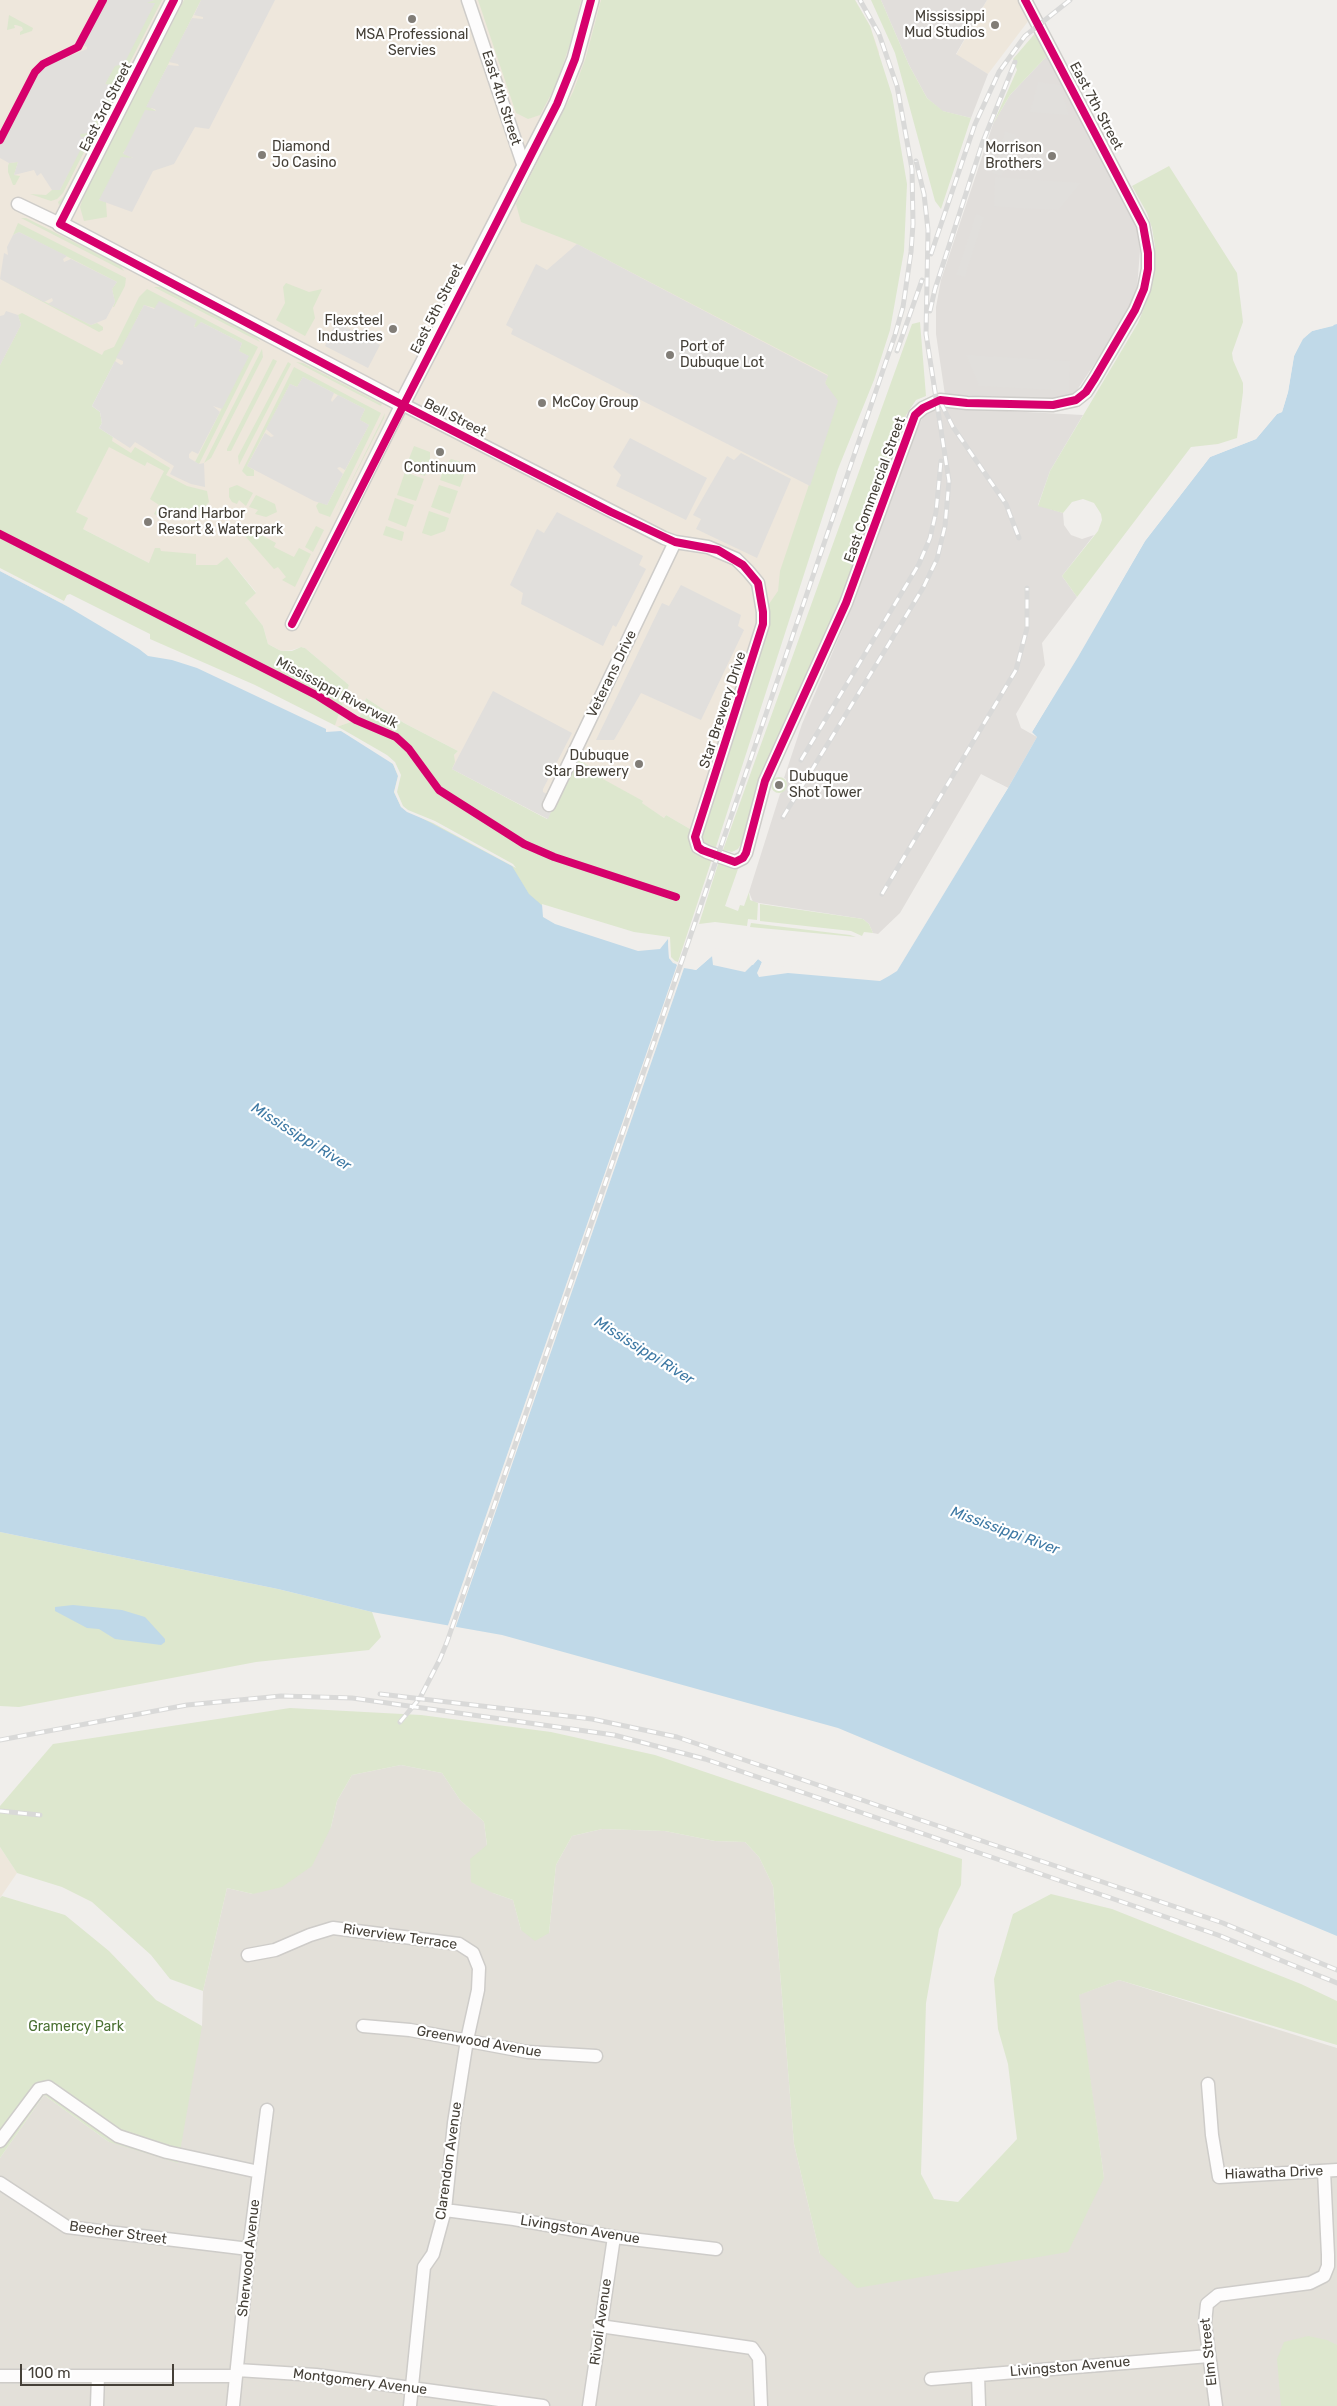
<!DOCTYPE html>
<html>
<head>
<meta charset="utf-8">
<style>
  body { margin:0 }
  #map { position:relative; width:1337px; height:2406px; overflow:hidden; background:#f0eeeb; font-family:Rubik,sans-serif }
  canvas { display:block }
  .scale { position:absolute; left:20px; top:2364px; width:154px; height:22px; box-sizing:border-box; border:2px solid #454038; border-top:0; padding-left:6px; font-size:15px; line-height:18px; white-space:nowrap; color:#454038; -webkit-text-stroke:4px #fff; paint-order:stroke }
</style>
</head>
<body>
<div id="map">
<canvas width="1337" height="2406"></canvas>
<div class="scale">100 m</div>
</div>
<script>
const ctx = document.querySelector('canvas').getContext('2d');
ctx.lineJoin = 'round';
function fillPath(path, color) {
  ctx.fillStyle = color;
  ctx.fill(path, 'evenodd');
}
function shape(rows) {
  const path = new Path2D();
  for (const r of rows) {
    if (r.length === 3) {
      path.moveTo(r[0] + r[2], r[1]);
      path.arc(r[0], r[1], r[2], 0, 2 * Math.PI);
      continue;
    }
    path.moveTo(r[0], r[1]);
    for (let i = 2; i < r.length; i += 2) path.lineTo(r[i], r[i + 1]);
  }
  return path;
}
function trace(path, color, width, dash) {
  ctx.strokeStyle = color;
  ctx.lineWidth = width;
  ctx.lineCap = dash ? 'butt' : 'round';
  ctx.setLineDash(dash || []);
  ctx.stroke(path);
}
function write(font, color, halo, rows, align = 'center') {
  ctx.font = font + ' Rubik,sans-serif';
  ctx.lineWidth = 4.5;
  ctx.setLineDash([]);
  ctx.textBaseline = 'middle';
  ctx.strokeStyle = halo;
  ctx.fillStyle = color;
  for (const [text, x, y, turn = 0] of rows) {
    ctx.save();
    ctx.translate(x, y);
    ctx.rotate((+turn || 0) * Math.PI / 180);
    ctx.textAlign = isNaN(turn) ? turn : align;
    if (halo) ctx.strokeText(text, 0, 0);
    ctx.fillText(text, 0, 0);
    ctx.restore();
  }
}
const residential = shape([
  [401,1765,442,1773,460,1800,484,1822,493,1893,513,1900,521,1930,549,1933,556,1865,572,1836,602,1829,665,1831,715,1841,745,1842,759,1857,773,1886,794,2144,820,2254,1104,2178,1078,1995,1119,1980,1337,2048,1337,2374,1322,2406,0,2406,0,2158,44,2095,109,2142,202,2026,203,1991,227,1888,253,1894,331,1827,337,1801,352,1775]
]);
const commercial = shape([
  [0,0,855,0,870,26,879,52,876,277,712,859,699,856,692,848,689,839,690,829,666,815,664,818,641,803,642,801,602,779,604,775,579,760,572,767,548,819,452,769,454,755,458,751,404,723,366,698,359,719,333,729,349,685,305,648,301,647,292,650,281,651,268,644,263,626,245,603,256,592,227,557,218,566,149,563,83,529,76,512,113,437,114,361,92,351,0,365],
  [987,0,1018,0,1029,20,988,74,956,55],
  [0,1847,17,1873,0,1898]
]);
const industrial = shape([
  [881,0,987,0,956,54,988,74,971,118,942,111,927,98,909,65],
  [1046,52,1136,223,1140,251,1137,288,1123,321,1073,396,1065,399,945,395,936,334,936,307,941,280,993,124,1010,95,1046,57],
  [950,408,1083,415,1050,471,1038,505,1063,513,1064,525,1071,535,1082,539,1094,535,1062,576,1077,597,1042,643,1045,665,1016,714,1021,728,1037,737,1008,788,981,774,900,913,878,934,873,933,869,924,863,919,753,902,749,892,780,794,782,792,786,779,784,778,802,724,854,602,917,429,922,419,932,409]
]);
const green = shape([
  [154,0,162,0,63,193,57,199,51,201,30,194,46,195,52,190,60,190,86,137,80,137,80,134,110,86,105,84,113,68,154,3,148,4,147,2],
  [184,0,201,0,147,106,156,111,123,153,133,158,99,200,106,202,107,217,84,221,80,207,84,195],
  [478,0,581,0,573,35,556,85,540,115,528,119,516,113],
  [601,0,855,0,870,26,892,95,907,184,904,251,890,330,874,380,838,469,715,850,704,845,702,832,770,625,769,604,778,591,780,571,837,401,825,383,828,375,577,244,521,222,516,204,573,92,586,57],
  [871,0,881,0,909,65,927,98,943,111,971,118,941,209,935,201,895,53],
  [9,15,33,28,32,31,20,35,20,32,23,30,22,27,16,25,14,25,15,28,7,30],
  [1037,31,1047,56,1010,95,993,124,1017,70,1013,59],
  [111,108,64,201,59,205,58,202,63,197],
  [18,162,14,175,20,176,15,185,13,185,8,172,8,166,9,163],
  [1169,166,1237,273,1243,322,1232,353,1233,360,1243,383,1243,392,1237,438,1218,444,1191,447,1077,597,1062,576,1098,531,1102,520,1101,514,1094,503,1083,499,1072,502,1063,513,1038,506,1050,471,1138,323,1146,303,1152,282,1155,247,1152,228,1147,213,1132,186],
  [21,218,26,218,120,265,124,271],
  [18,223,126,278,125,286,114,307,113,307,115,302,112,289,117,282,19,232,13,235],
  [0,279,91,325,97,323,103,327,103,330,99,332],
  [286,283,309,292,322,289,313,308,315,318,305,336,276,320,285,303,283,287],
  [154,287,162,287,256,337,260,342],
  [147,289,258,347,199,464,195,462,248,356,239,351,242,343,201,322,198,328,194,327,196,320,144,305,92,406,100,412,102,423,99,428,113,437,112,441,131,453,135,447,170,468,166,475,187,486,207,491,209,502,199,513,197,521,175,519,174,514,162,513,162,518,154,514,159,505,150,499,164,471,147,462,145,466,109,447,76,512,88,518,83,529,149,563,155,548,160,548,161,551,196,554,196,565,217,565,227,557,256,593,245,603,263,626,268,644,281,651,292,651,301,647,305,648,349,685,334,728,359,719,366,698,404,723,458,751,454,755,455,762,452,769,547,819,572,767,579,760,604,775,603,779,643,801,642,803,664,818,666,815,690,829,689,839,692,848,699,856,712,859,677,965,669,958,670,943,633,934,521,899,65,605,0,571,0,365,21,325,18,315,22,313,102,355,104,351,114,347,139,297],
  [920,322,926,396,916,400,906,415,845,588,763,772,743,841,738,849,732,852,723,850,912,324],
  [262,349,263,357,211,458,204,463],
  [273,359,277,361,231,451,227,451,227,449],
  [288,362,291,364,239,465,238,456],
  [296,362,303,363,382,404,381,406],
  [294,367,381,413,330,517,319,513,316,506,319,502,327,505,369,425,360,420,365,409,303,377,297,387,290,384,247,466,254,470,254,476,247,476,242,471],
  [385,413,384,418,334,516],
  [414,446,430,452,430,461,425,476,405,469],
  [451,459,468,464,460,487,440,480,445,465],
  [405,472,424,479,416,501,397,495],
  [237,485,253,493,246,506,239,500,237,504,232,502,229,497,229,488],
  [439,485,458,491,450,514,431,507],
  [256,495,275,504,277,512,266,517,255,514,258,510,249,507],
  [395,498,414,505,406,527,388,520],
  [429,511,449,518,445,531,431,536,422,533],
  [245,526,276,543,274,547,294,557,299,548,311,554,295,587,282,580,286,577,278,567,274,569,246,537,243,528],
  [316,526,324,530,313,552,305,547],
  [386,526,404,532,402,541,383,535],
  [779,785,8],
  [719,861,738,869,725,906,738,911,740,905,744,906,749,892,750,900,758,903,757,920,748,919,747,926,715,922,699,924],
  [760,904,863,919,869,924,873,933,864,932,862,936,851,931,760,921],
  [751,923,850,935,856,937,750,927],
  [0,1532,278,1589,372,1612,381,1637,369,1650,256,1662,19,1707,0,1706],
  [290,1708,421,1715,551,1732,655,1755,962,1859,961,1885,939,1929,926,2003,921,2174,934,2199,958,2202,1017,2139,1008,2064,998,2029,994,1979,1013,1914,1051,1894,1112,1909,1301,1984,1337,2001,1337,2045,1119,1980,1079,1995,1104,2178,1068,2252,857,2288,820,2254,794,2144,773,1886,759,1857,745,1842,715,1841,665,1831,602,1829,572,1836,556,1865,549,1933,535,1941,521,1930,513,1900,493,1893,471,1882,470,1859,487,1845,484,1822,460,1800,442,1773,401,1765,352,1775,337,1801,331,1827,312,1866,282,1887,253,1894,227,1888,203,1991,170,1979,151,1955,92,1902,62,1887,17,1873,0,1847,0,1806,53,1744],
  [2,1896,65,1915,109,1951,156,2000,202,2026,178,2163,109,2142,44,2095,0,2158,0,1898],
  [1308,2336,1327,2340,1337,2345,1337,2406,1281,2406,1277,2359,1284,2342]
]);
const parking = shape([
  [104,0,154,0,147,3,155,3,124,64,115,66,105,84,111,85,111,90,89,133,80,134,81,137,87,137,60,190,52,190,41,173,37,176,34,170,14,175,18,162,9,163,0,158,0,145,37,73,49,64,87,49,87,47,82,44],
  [201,0,275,0,209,129,195,127,174,164,153,171,132,212,99,200,121,157,133,158,123,154,145,110,156,111,155,109,146,107,168,65,179,66,178,64,169,62,192,18,203,19,203,17,194,15],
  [1038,82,1060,85,1069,115,1030,112],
  [1005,131,1016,135,1002,176,992,173],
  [995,177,1081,183,1059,210,1017,208,994,206],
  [976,214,984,217,965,277,956,275],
  [19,232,67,256,63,259,64,262,71,259,117,282,112,289,115,302,106,319,91,325,48,304,53,301,52,298,44,302,0,279,4,253,8,255,7,247,13,235],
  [577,244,828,376,825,383,838,401,810,486,511,334,513,329,506,325,536,264,547,270],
  [159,301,197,320,194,326,195,328,201,322,242,343,239,351,249,356,222,409,213,406,220,412,198,454,192,451,189,454,189,458,199,464,204,463,205,487,191,484,178,478,170,474,174,466,135,442,130,448,99,428,102,423,100,412,92,406,115,361,121,365,123,364,123,361,116,358,144,305,154,309],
  [6,311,18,315,21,325,0,365,0,316,4,315],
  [336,322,380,345,368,368,325,346],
  [966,355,1070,361,1069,391,979,386],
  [303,377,334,393,331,400,332,402,338,395,365,409,360,420,369,425,345,470,340,467,337,468,343,474,327,505,314,501,247,466,265,433,271,437,274,436,266,429,290,384,297,387],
  [630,438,707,478,686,520,616,486,621,475,613,467],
  [741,453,791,479,757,558,696,529,701,519,693,515,727,456,734,460],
  [557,512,643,556,639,565,646,569,616,627,613,625,603,646,521,604,523,593,510,585,537,529,544,533],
  [681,585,741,615,738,626,744,630,701,720,641,693,614,740,596,740,662,603,669,606],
  [493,691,572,733,543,789,543,792,557,799,548,819,452,769]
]);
const water = shape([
  [1337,324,1337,1936,838,1728,502,1635,372,1612,278,1589,0,1532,0,571,65,605,341,731,386,757,393,764,398,776,394,792,401,807,512,866,529,894,544,907,633,934,668,938,669,958,673,963,696,970,712,956,753,965,758,959,762,962,760,967,876,975,892,967,1008,788,1037,737,1032,732,1145,541,1210,457,1256,439,1277,414,1282,412,1288,392,1294,356,1303,339,1312,331],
  [73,1605,122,1610,145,1617,165,1639,165,1642,161,1645,115,1639,99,1629,87,1628,55,1611,55,1607]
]);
const pier = shape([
  [1337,321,1333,326,1312,331,1302,339,1294,356,1288,392,1282,412,1277,414,1256,439,1210,457,1145,541,1078,657,1032,732,1029,731,1143,539,1208,455,1222,448,1255,437,1275,412,1281,409,1292,355,1301,337,1311,329],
  [0,568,64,601,67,595,70,594,150,634,150,639,255,685,342,729,387,755,395,762,401,775,397,792,403,806,408,810,435,821,513,864,516,868,433,823,407,812,401,807,394,792,398,776,393,764,341,731,326,732,326,729,197,668,172,660,148,656,139,649,65,605,0,571],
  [998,783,1008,788,897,971,889,976,880,981,788,973,759,977,757,973,762,962,758,959,745,972,713,965,712,956,696,970,684,968,455,1629,447,1628,677,965,669,958,668,939,660,949,638,951,555,924,543,917,542,904,634,932,670,937,671,957,675,961,692,967,696,967,703,961,714,948,741,953,753,961,759,956,765,961,764,965,876,972,883,971,894,960]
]);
const minor = shape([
  [468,0,524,167],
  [18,204,60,224],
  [292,624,402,404,664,538,675,542,708,547,736,559,748,571,758,583,763,612,763,624,695,837,698,847,707,852,735,862,743,858,746,853,765,781,846,603,915,415,923,408,940,400,967,403,1053,405,1076,400,1086,392,1095,378,1135,310,1144,289,1148,269,1148,253,1143,225,1025,0],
  [549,805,675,542],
  [248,1955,275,1950,310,1935,333,1928,459,1944,473,1953,479,1968,478,1990,467,2040,454,2123,445,2210,433,2254,424,2267,410,2406],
  [363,2026,410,2030,528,2052,596,2056],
  [1208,2084,1212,2135,1219,2177,1337,2170],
  [0,2141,39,2089,48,2087,118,2136,167,2152,259,2172],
  [0,2183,67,2227,249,2249],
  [445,2210,514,2219,614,2237,716,2249],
  [600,2326,752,2348,759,2358,761,2406],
  [237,2370,316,2375,543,2406],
  [978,2375,979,2406],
  [0,2376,236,2376],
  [931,2379,1209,2356],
  [97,2406,98,2376],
  [233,2406,249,2249,267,2110],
  [589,2406,614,2237],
  [1216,2406,1205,2323,1207,2304,1218,2295,1310,2283,1324,2276,1328,2266,1328,2255,1324,2171]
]);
const tertiary = shape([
  [174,0,60,224,402,404,557,104,575,59,591,0]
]);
const rail = shape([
  [931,254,975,124,999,72,1025,36,1070,0],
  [930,311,935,289,982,144,1015,62],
  [897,351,922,280],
  [941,403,953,427,1006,504,1019,538],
  [801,760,919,564,930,538,936,512,941,461],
  [783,817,923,588,937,559,945,526,949,481,926,334,928,230,924,194,916,161],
  [882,894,1016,670,1027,628,1027,588],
  [380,1694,592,1719,677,1737,1223,1923,1337,1970],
  [400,1722,420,1698,440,1659,447,1642,686,949,895,335,903,307,911,252,913,224,912,169,897,86,879,34,860,0],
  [0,1740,187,1705,281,1696,352,1698,614,1735,705,1759,1105,1896,1218,1935,1337,1983],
  [0,1811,40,1815]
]);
const cycleway = shape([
  [174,0,60,224,389,398,611,512,675,542,718,550,743,565,758,583,763,612,763,624,695,837,698,847,702,850,735,862,743,858,746,853,765,781,846,603,915,415,923,408,940,400,967,403,1053,405,1076,400,1086,392,1095,378,1135,310,1144,289,1148,269,1148,253,1143,225,1025,0],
  [0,140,35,72,43,64,78,47,103,0],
  [0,534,318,696,356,720,396,737,409,749,439,790,524,844,554,857,676,897],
  [292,624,557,104,575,59,591,0]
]);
const markers = [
  [412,19,5,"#817d77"],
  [995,25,5,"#817d77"],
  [262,155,5,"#817d77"],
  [1052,156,5,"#817d77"],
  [393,329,5,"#817d77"],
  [670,355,5,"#817d77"],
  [542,403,5,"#817d77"],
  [440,452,5,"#817d77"],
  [148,522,5,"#817d77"],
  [639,764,5,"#817d77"],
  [779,785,5,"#817d77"]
];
const poiNames = [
  ["Mississippi",985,17,"right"],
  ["Mud Studios",985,33,"right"],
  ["MSA Professional",412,35,"center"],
  ["Servies",412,51,"center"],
  ["Diamond",272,147],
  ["Jo Casino",272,163],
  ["Morrison",1042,148,"right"],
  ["Brothers",1042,164,"right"],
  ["Flexsteel",383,321,"right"],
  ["Industries",383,337,"right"],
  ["Port of",680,347],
  ["Dubuque Lot",680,363],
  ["McCoy Group",552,403],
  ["Continuum",440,468,"center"],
  ["Grand Harbor",158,514],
  ["Resort & Waterpark",158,530],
  ["Dubuque",629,756,"right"],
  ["Star Brewery",629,772,"right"],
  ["Dubuque",789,777],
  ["Shot Tower",789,793]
];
const streetNames = [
  ["East 4th Street",501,98,72],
  ["East 7th Street",1096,106,62],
  ["East 3rd Street",106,107,-63],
  ["East 5th Street",437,309,-63],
  ["Bell Street",455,418,27],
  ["East Commercial Street",875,490,-70],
  ["Veterans Drive",612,674,-64],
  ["Mississippi Riverwalk",337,693,28],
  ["Star Brewery Drive",723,710,-72],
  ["Riverview Terrace",400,1937,8],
  ["Greenwood Avenue",479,2042,10],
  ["Clarendon Avenue",449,2161,-82],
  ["Hiawatha Drive",1274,2173,-2],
  ["Livingston Avenue",580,2230,9],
  ["Beecher Street",118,2233,8],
  ["Sherwood Avenue",249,2258,-84],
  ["Rivoli Avenue",601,2322,-82],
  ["Elm Street",1209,2352,-96],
  ["Livingston Avenue",1070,2367,-5],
  ["Montgomery Avenue",360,2382,7]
];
const parkNames = [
  ["Gramercy Park",76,2027]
];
const waterNames = [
  ["Mississippi River",301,1137,32],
  ["Mississippi River",644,1351,32],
  ["Mississippi River",1005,1531,20]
];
fillPath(residential, '#e3e0d9');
fillPath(commercial, '#eee7dc');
fillPath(industrial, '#e1dedb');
fillPath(green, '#dde7ce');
fillPath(parking, '#e1dfdc');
fillPath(water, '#c0d9e8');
fillPath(pier, '#f0eeeb');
trace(minor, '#ceccc9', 15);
trace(tertiary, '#ceccc9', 18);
trace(minor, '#fdfcfc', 12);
trace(tertiary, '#fdfcfc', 15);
trace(rail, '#d9d9d8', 5);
trace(rail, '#fff', 3, [9]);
trace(cycleway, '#d6006c', 8);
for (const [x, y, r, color] of markers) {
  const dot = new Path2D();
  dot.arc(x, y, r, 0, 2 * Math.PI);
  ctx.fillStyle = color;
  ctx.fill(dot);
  trace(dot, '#fff', 2);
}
write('14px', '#454038', '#fff', poiNames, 'left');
write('14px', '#454038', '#fff', streetNames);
write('14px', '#4a7032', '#fff', parkNames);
write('italic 15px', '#3e79a4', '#fff', waterNames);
</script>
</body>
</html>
